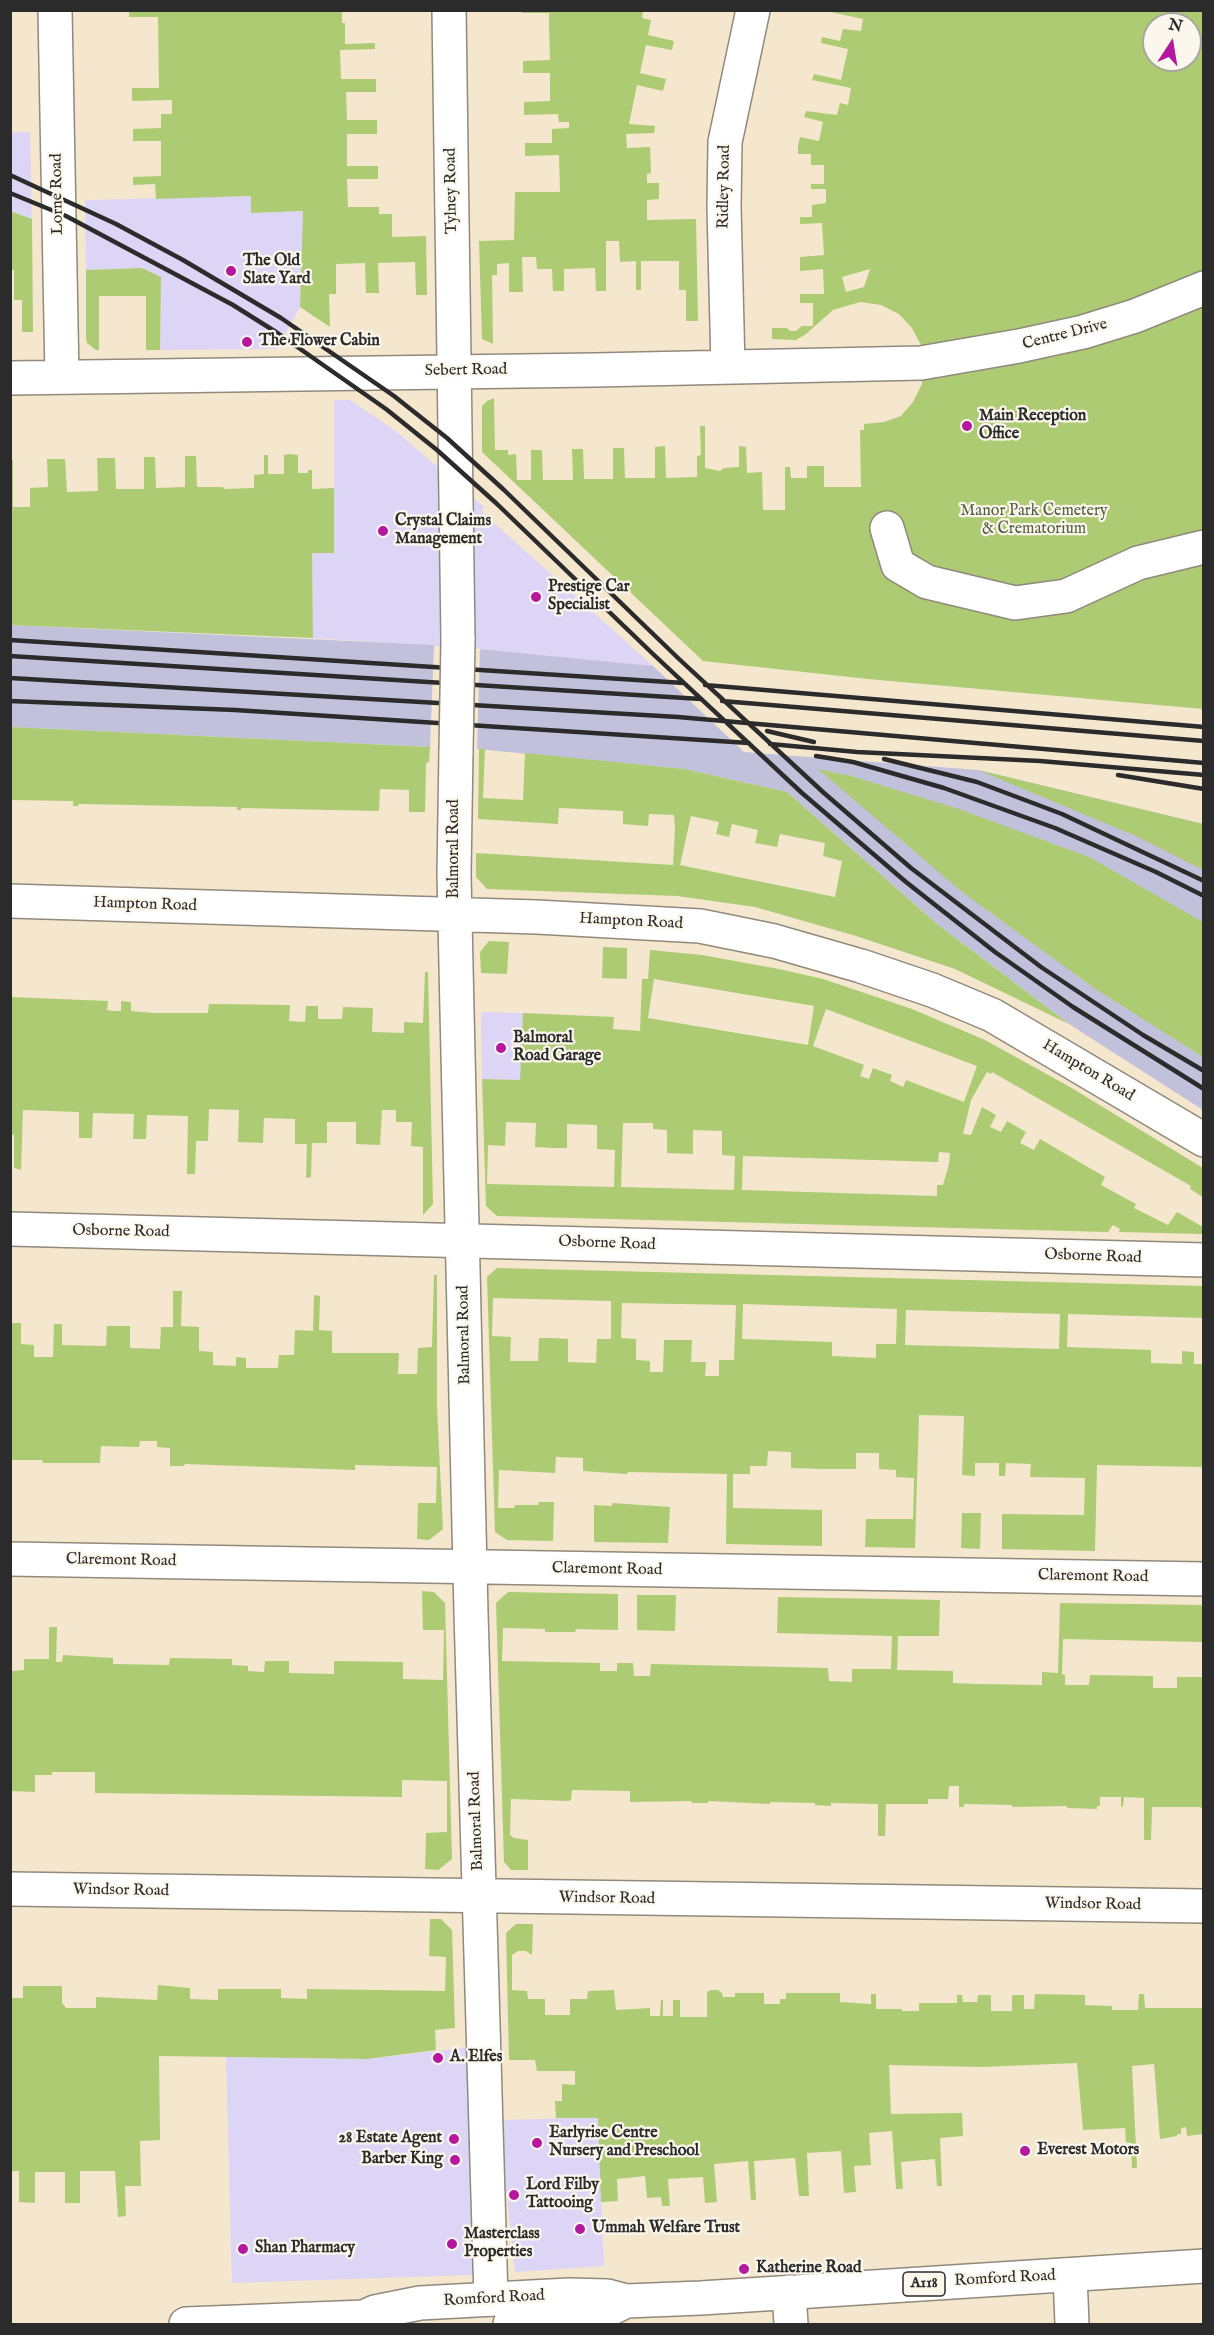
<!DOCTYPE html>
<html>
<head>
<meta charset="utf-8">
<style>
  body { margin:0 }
  #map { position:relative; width:1214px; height:2335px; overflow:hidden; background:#f4e7ce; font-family:"IM FELL English",serif }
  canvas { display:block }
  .frame { position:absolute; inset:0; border:12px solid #2b2b2b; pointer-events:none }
  .north { position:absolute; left:1142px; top:12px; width:60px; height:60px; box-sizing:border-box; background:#fbf7ec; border:2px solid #a8a59f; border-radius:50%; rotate:12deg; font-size:16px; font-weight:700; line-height:24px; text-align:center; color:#2b2b2b }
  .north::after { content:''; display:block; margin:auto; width:21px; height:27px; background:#b5179e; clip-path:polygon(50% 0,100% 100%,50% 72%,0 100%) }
</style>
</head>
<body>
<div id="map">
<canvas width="1214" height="2335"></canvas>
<div class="frame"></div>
<div class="north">N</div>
</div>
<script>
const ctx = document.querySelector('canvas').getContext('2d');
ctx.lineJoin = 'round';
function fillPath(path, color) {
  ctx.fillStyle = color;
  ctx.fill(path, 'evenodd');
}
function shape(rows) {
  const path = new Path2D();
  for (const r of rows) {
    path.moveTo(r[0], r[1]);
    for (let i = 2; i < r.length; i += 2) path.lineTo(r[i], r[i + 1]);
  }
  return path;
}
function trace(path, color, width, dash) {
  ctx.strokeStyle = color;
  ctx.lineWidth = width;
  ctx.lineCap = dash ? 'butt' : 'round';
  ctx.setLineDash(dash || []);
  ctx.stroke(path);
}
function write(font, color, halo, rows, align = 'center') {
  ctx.font = font + ' "IM FELL English",serif';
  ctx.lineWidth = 4.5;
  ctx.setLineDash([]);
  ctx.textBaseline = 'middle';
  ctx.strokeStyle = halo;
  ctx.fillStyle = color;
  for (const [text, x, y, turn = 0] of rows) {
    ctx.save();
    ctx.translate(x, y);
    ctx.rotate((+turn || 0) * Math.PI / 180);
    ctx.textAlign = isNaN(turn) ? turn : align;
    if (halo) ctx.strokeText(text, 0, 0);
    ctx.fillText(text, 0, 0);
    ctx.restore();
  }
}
const built = shape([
  [30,132,32,219,11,211,10,133],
  [251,196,252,213,304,211,300,307,277,349,160,350,161,278,142,268,86,270,85,200],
  [334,400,350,400,397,432,484,507,482,512,653,666,480,649,313,638,312,553,334,552],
  [481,1012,523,1013,520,1080,482,1079],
  [471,2047,472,2275,232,2283,226,2057,367,2059],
  [576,2118,598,2118,604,2266,515,2272,499,2120]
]);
const industrial = shape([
  [11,625,434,645,430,747,11,727],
  [480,649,653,666,744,752,978,770,1203,824,1203,1110,1069,1024,937,924,787,792,684,769,477,749]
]);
const green = shape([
  [129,11,342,11,342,23,345,23,345,44,375,43,375,49,340,50,341,79,376,79,376,92,346,92,347,120,377,120,377,134,347,134,347,166,378,166,378,179,347,179,348,207,379,207,379,214,392,214,392,237,426,236,427,295,416,295,415,262,378,263,379,293,366,293,365,263,336,264,336,294,329,294,330,327,300,307,303,211,251,213,251,196,156,199,155,184,133,185,133,177,161,176,161,141,133,141,133,129,161,128,161,114,172,114,172,100,132,101,132,88,159,88,158,17,129,17],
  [522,11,643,11,642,18,651,20,648,35,674,41,672,50,646,45,640,73,666,79,663,91,637,85,629,124,655,126,654,133,626,134,627,148,650,147,651,173,647,174,647,183,659,183,659,199,647,200,647,220,696,219,698,321,686,321,686,290,679,290,679,261,641,261,641,290,636,290,636,261,620,262,619,241,606,241,606,291,596,291,595,268,564,269,564,291,553,291,552,269,537,269,536,257,522,257,523,292,509,292,509,263,497,264,497,275,492,275,493,344,482,339,479,241,514,240,515,192,560,192,559,155,525,156,525,143,552,143,552,129,569,128,569,122,559,122,558,114,524,115,524,102,550,101,550,73,523,73,523,61,550,60,549,26,549,13,522,13],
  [826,11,1203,11,1203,709,868,679,703,661,482,452,482,406,487,401,494,398,495,450,508,450,508,455,516,454,517,480,531,480,531,450,542,450,543,480,573,480,572,449,583,449,584,479,613,479,613,448,624,448,625,478,655,478,655,447,665,446,666,478,697,477,697,456,701,455,700,426,705,426,705,468,720,471,724,468,739,467,739,446,746,447,747,473,762,472,763,510,785,510,785,467,790,467,791,478,807,478,807,466,824,466,824,487,861,487,860,430,864,430,864,424,884,422,901,416,913,402,922,384,921,345,912,328,899,314,881,305,860,302,833,310,806,334,796,340,772,339,772,328,787,328,790,331,796,331,802,326,813,326,813,303,800,303,800,294,824,294,823,269,800,271,800,257,824,255,822,223,800,224,800,217,812,217,812,205,826,203,826,189,811,189,811,184,824,184,824,165,811,165,811,154,798,154,798,146,800,137,819,141,823,122,804,117,806,111,837,115,840,103,848,105,851,88,812,80,814,74,841,80,844,67,848,49,821,43,822,37,840,41,843,29,861,31,863,19],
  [1154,24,1190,24,1190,60,1154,60],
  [870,269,864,287,846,292,842,277],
  [10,211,32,219,33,332,22,332,22,300,14,300,14,270,10,270],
  [142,268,161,277,160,350,146,350,146,296,99,296,99,350,96,350,87,343,86,338,86,270],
  [290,454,298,455,298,473,308,473,308,470,312,470,312,489,334,488,334,553,312,553,313,638,11,625,11,460,13,460,13,507,30,507,30,488,48,487,47,459,65,459,67,492,98,491,97,458,115,458,116,489,144,489,144,457,155,457,156,488,185,487,185,456,196,456,197,487,223,487,224,489,254,488,254,475,264,474,264,455,268,455,268,474,284,474,284,455],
  [11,727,430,747,429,762,426,763,425,812,409,812,409,790,380,789,379,811,241,808,241,810,237,810,237,807,79,804,78,806,73,806,73,801,11,800],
  [479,749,485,749,483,798,523,800,525,753,684,769,787,792,937,924,1069,1024,955,969,856,936,755,907,677,896,487,889,476,877,476,853,673,865,675,828,674,815,649,814,648,826,623,824,623,811,559,808,558,824,478,819],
  [691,816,719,822,716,834,729,837,732,824,758,830,755,843,777,847,780,834,825,843,823,856,842,861,835,897,680,865],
  [818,769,851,776,959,809,1089,857,1203,922,1203,1057,1094,988,962,892],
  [978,770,1203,824,1203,870,1136,836],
  [489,941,509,942,507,974,481,973,480,952],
  [603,947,627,948,627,979,602,978],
  [650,950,702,955,779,969,823,979,912,1009,985,1040,1070,1087,1203,1168,1203,1197,1190,1189,1191,1186,992,1072,991,1074,987,1072,971,1100,963,1134,971,1135,982,1107,996,1115,990,1127,1001,1132,1007,1121,1026,1132,1020,1143,1034,1150,1040,1139,1105,1177,1101,1185,1136,1204,1134,1208,1168,1225,1177,1212,1203,1227,1203,1234,1119,1232,1120,1229,1113,1225,1108,1232,497,1216,486,1206,482,1079,520,1080,523,1013,614,1017,613,1029,640,1031,642,979,648,979],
  [654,979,814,1006,808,1045,648,1018],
  [826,1009,977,1066,964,1102,906,1080,903,1087,890,1081,892,1075,873,1068,869,1079,860,1076,864,1065,813,1046],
  [506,1122,536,1123,535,1147,554,1148,567,1148,567,1124,597,1125,597,1149,615,1150,614,1187,487,1184,488,1145,505,1146],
  [623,1123,653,1123,653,1129,667,1130,667,1153,693,1154,693,1130,722,1131,722,1155,735,1156,734,1190,621,1187],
  [939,1152,950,1153,949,1164,943,1185,937,1185,937,1196,742,1190,743,1156,938,1162],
  [425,972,428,972,433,1204,423,1215,423,1147,411,1146,412,1122,396,1122,396,1110,382,1110,380,1145,356,1144,356,1122,327,1122,327,1143,312,1143,311,1177,306,1178,307,1144,295,1144,295,1119,264,1118,263,1143,238,1142,239,1110,209,1109,208,1141,196,1141,195,1174,187,1174,188,1116,147,1115,146,1139,133,1139,134,1114,93,1113,92,1138,79,1138,79,1112,23,1110,21,1170,14,1168,14,1135,10,1134,11,997,108,1001,107,1010,113,1011,121,1011,121,1001,131,1002,131,1011,154,1013,208,1013,209,1004,290,1005,289,1021,305,1022,306,1006,318,1006,318,1019,342,1019,343,1007,373,1008,372,1032,404,1033,404,1022,423,1023],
  [497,1268,1203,1286,1203,1318,1068,1314,1067,1347,1151,1350,1151,1363,1182,1364,1182,1351,1194,1352,1194,1364,1203,1364,1203,1467,1097,1465,1095,1551,1002,1549,1002,1514,1084,1515,1085,1478,1030,1477,1031,1464,1006,1463,1005,1476,999,1476,999,1463,975,1463,975,1476,962,1475,964,1416,919,1415,915,1548,865,1547,866,1519,913,1519,914,1478,896,1477,896,1470,879,1469,879,1453,856,1453,856,1469,823,1469,791,1468,791,1452,768,1451,767,1466,750,1466,750,1474,733,1474,733,1508,822,1510,822,1546,726,1544,727,1474,628,1472,627,1474,583,1471,583,1458,556,1457,555,1473,499,1470,498,1508,514,1508,515,1505,538,1505,539,1502,554,1502,553,1541,507,1540,495,1532,487,1277],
  [493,1298,611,1301,611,1339,597,1339,596,1363,568,1362,568,1339,553,1338,539,1338,538,1361,510,1361,511,1337,492,1336],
  [622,1303,736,1305,734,1360,719,1360,719,1376,705,1376,706,1362,691,1362,692,1340,664,1340,663,1372,650,1372,650,1361,636,1360,636,1339,621,1338],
  [743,1304,897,1309,896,1344,876,1344,876,1358,832,1356,832,1342,742,1339],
  [906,1310,1060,1314,1059,1349,905,1345],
  [434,1275,437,1275,437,1408,443,1529,429,1540,417,1539,418,1503,436,1503,437,1467,355,1465,355,1470,185,1464,184,1466,170,1466,170,1448,157,1447,157,1441,140,1441,139,1447,101,1446,100,1463,43,1463,42,1460,11,1460,11,1323,21,1323,21,1344,34,1345,34,1357,53,1357,54,1324,62,1324,62,1345,106,1346,107,1326,130,1326,130,1348,160,1349,161,1327,173,1327,173,1291,182,1291,181,1326,199,1327,199,1351,213,1352,213,1365,236,1366,236,1357,246,1358,246,1368,278,1368,279,1355,294,1355,295,1330,313,1331,314,1295,320,1296,319,1330,332,1331,332,1353,399,1353,398,1374,417,1374,418,1348,432,1347],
  [612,1503,670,1507,668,1543,594,1542,594,1505,612,1506],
  [962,1513,981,1513,980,1549,961,1548],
  [422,1591,434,1592,445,1603,452,1859,438,1870,425,1869,426,1833,447,1832,447,1781,402,1780,402,1797,95,1793,95,1772,52,1772,52,1775,35,1775,35,1792,11,1791,11,1671,24,1670,24,1659,49,1659,49,1627,57,1627,56,1662,62,1662,63,1655,113,1658,113,1664,169,1665,170,1658,232,1659,232,1665,248,1666,248,1671,264,1672,265,1661,289,1661,289,1673,334,1674,334,1661,403,1662,403,1679,443,1680,444,1630,423,1630],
  [508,1592,618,1594,618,1630,576,1629,575,1632,545,1632,545,1629,503,1628,502,1661,600,1663,600,1671,617,1671,617,1663,633,1663,634,1676,650,1676,651,1664,828,1668,829,1681,852,1682,852,1669,891,1669,892,1636,777,1633,778,1597,940,1600,939,1636,898,1636,897,1670,953,1671,953,1683,976,1684,1042,1685,1042,1672,1058,1673,1060,1603,1203,1605,1203,1642,1063,1639,1062,1674,1065,1675,1065,1685,1089,1685,1090,1675,1153,1676,1153,1688,1177,1688,1177,1677,1203,1677,1203,1809,1200,1807,1152,1807,1151,1840,1144,1840,1144,1798,1124,1797,1123,1806,1121,1807,1121,1797,1100,1797,1100,1806,1097,1806,1097,1809,1067,1808,1067,1806,1012,1807,1012,1805,964,1804,964,1807,959,1807,959,1786,949,1786,948,1799,928,1799,928,1804,886,1804,885,1836,878,1836,878,1804,831,1803,831,1806,815,1805,815,1803,770,1802,770,1804,708,1801,708,1803,692,1803,691,1801,630,1802,630,1791,572,1790,571,1800,568,1801,511,1799,510,1835,514,1838,528,1840,528,1870,511,1870,504,1862,496,1603],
  [637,1595,676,1595,675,1631,637,1630],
  [430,1919,441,1919,452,1930,455,2028,435,2030,436,2050,367,2059,159,2056,160,2140,140,2141,141,2186,125,2186,126,2216,118,2217,115,2171,80,2171,80,2203,65,2203,65,2172,35,2172,35,2203,19,2202,19,2171,10,2171,10,1998,23,1998,23,1986,62,1986,62,2003,66,2008,96,2008,96,1997,157,2000,158,1985,190,1988,190,1999,218,2000,218,1989,281,1989,281,1998,307,1999,307,1989,445,1991,446,1957,429,1956],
  [516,1924,533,1924,532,1955,526,1951,518,1951,512,1955,512,1990,527,1991,528,1999,545,1999,545,2015,570,2015,570,1999,587,1999,588,1991,614,1990,616,2010,650,2008,650,2016,660,2016,661,2000,663,2000,663,2016,673,2016,673,2000,680,2000,680,2017,707,2017,707,1992,711,1990,718,1990,722,1993,723,1997,735,1997,735,1993,764,1993,764,2004,780,2004,780,1999,786,1999,786,1993,840,1993,840,2002,871,2004,871,1994,876,1994,876,2009,902,2009,902,2011,919,2011,919,2003,957,2003,957,1995,962,1995,963,2002,977,2002,978,1995,991,1995,991,2011,1012,2011,1012,1995,1024,1995,1024,2009,1034,2009,1035,1994,1085,1995,1085,2005,1112,2006,1112,2010,1138,2010,1139,1994,1144,1994,1145,2008,1203,2008,1203,2134,1187,2136,1186,2127,1181,2128,1181,2134,1177,2134,1177,2136,1160,2139,1154,2064,1132,2066,1137,2168,1132,2168,1131,2143,1126,2142,1125,2128,1083,2130,1077,2063,983,2067,889,2065,891,2114,962,2113,963,2136,940,2138,942,2186,937,2186,935,2159,901,2162,903,2189,896,2189,892,2131,869,2133,871,2165,854,2166,856,2192,844,2193,841,2151,807,2153,809,2196,799,2196,795,2158,754,2161,756,2200,751,2200,748,2161,714,2164,717,2202,705,2203,703,2177,685,2178,668,2179,670,2206,662,2206,661,2197,647,2198,645,2176,617,2179,618,2201,601,2202,598,2118,556,2118,555,2101,562,2101,562,2084,575,2085,575,2071,537,2071,535,2060,509,2060,506,1933]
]);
const minor = shape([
  [55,10,62,377],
  [449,10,458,640],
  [728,367,724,207,725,142,753,10],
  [10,378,595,370,921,363,1019,346,1083,332,1135,316,1204,288],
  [887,528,898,565,927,582,1015,603,1066,596,1138,563,1204,547],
  [456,751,454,874,457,1011,471,1613,491,2299],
  [10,901,537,917,700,926,774,941,861,966,932,990,992,1015,1204,1140],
  [10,1229,1204,1260],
  [10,1559,1204,1579],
  [10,1889,1204,1906],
  [1070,2275,1072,2324],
  [789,2292,791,2324]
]);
const major = shape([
  [364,2317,375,2312,420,2303,569,2295,607,2296,626,2301,701,2298,1204,2266],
  [186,2324,364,2317,384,2322],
  [510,2324,590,2319,626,2301]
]);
const rail = shape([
  [10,175,116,224,183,260,281,318,394,396,447,438,503,489,679,659,824,793,911,868,1041,967,1143,1035,1204,1071],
  [10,193,66,216,233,305,276,332,386,409,437,450,496,503,653,654,802,793,906,882,995,952,1073,1007,1204,1089],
  [10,640,684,683],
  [10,656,701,699],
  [10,678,678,717,1204,763],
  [705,685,1204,727],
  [10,701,235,710,749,743],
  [722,701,1204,741],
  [767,731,814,742],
  [770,744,857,752,1040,761,1204,775],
  [816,756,853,762,944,788,1055,828,1156,872,1204,896],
  [884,759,977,782,1062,814,1204,881],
  [1118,775,1204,789]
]);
const minorBridge = shape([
  [456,751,458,640]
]);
const markers = [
  [231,271,6,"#b5179e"],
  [247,342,6,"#b5179e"],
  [967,426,6,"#b5179e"],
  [383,531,6,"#b5179e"],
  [536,597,6,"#b5179e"],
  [501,1048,6,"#b5179e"],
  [438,2058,6,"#b5179e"],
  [454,2139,6,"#b5179e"],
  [537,2143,6,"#b5179e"],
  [1025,2151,6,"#b5179e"],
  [455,2160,6,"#b5179e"],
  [514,2195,6,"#b5179e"],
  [580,2229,6,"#b5179e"],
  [452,2244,6,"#b5179e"],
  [243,2249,6,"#b5179e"],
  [744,2269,6,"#b5179e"]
];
const shields = [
  [924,2284,42]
];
const shieldNames = [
  ["A118",924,2284]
];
const streetNames = [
  ["Ridley Road",725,187,-89],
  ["Tylney Road",452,191,-91],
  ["Lorne Road",58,194,-91],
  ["Centre Drive",1065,335,-14],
  ["Sebert Road",466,371,-1],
  ["Balmoral Road",455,849,-90],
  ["Hampton Road",145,905,2],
  ["Hampton Road",631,922,3],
  ["Hampton Road",1088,1071,31],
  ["Osborne Road",121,1232,1],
  ["Osborne Road",607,1244,2],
  ["Osborne Road",1093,1257,2],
  ["Balmoral Road",465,1335,-91],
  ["Claremont Road",121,1561,1],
  ["Claremont Road",607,1570,1],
  ["Claremont Road",1093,1577,1],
  ["Balmoral Road",477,1821,-92],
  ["Windsor Road",121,1891,1],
  ["Windsor Road",607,1899,1],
  ["Windsor Road",1093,1905,1],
  ["Romford Road",1005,2279,-3],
  ["Romford Road",494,2299,-3]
];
const poiNames = [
  ["The Old",243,262],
  ["Slate Yard",243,280],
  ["The Flower Cabin",259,342],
  ["Main Reception",979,417],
  ["Office",979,435],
  ["Crystal Claims",395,522],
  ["Management",395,540],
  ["Prestige Car",548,588],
  ["Specialist",548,606],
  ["Balmoral",513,1039],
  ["Road Garage",513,1057],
  ["A. Elfes",450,2058],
  ["Earlyrise Centre",549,2134],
  ["Nursery and Preschool",549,2152],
  ["28 Estate Agent",442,2139,"right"],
  ["Everest Motors",1037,2151],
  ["Barber King",443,2160,"right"],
  ["Lord Filby",526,2186],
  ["Tattooing",526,2204],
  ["Ummah Welfare Trust",592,2229],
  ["Masterclass",464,2235],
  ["Properties",464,2253],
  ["Shan Pharmacy",255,2249],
  ["Katherine Road",756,2269]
];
const parkNames = [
  ["Manor Park Cemetery",1034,512],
  ["& Crematorium",1034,530]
];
fillPath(built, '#ddd5f6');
fillPath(industrial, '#c2c1dc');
fillPath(green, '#accb73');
trace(minor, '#90897c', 36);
trace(major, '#90897c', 36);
trace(minor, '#fff', 33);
trace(major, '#fff', 33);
trace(rail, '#2b2b2b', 4.5);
trace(minorBridge, '#90897c', 36, []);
trace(minorBridge, '#fff', 33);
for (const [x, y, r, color] of markers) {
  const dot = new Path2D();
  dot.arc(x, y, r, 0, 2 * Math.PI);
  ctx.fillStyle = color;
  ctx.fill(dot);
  trace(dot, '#fbf7ec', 2);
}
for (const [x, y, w] of shields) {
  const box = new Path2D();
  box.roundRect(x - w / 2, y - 12, w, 24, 4.5);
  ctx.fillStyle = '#fbf7ec';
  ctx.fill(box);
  trace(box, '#2b2b2b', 1.5);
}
write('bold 15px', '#2b2b2b', null, shieldNames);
write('16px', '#2b2b2b', '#fbf7ec', streetNames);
write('bold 16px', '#2b2b2b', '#fbf7ec', poiNames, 'left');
write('16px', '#525b41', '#fbf7ec', parkNames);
</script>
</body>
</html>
